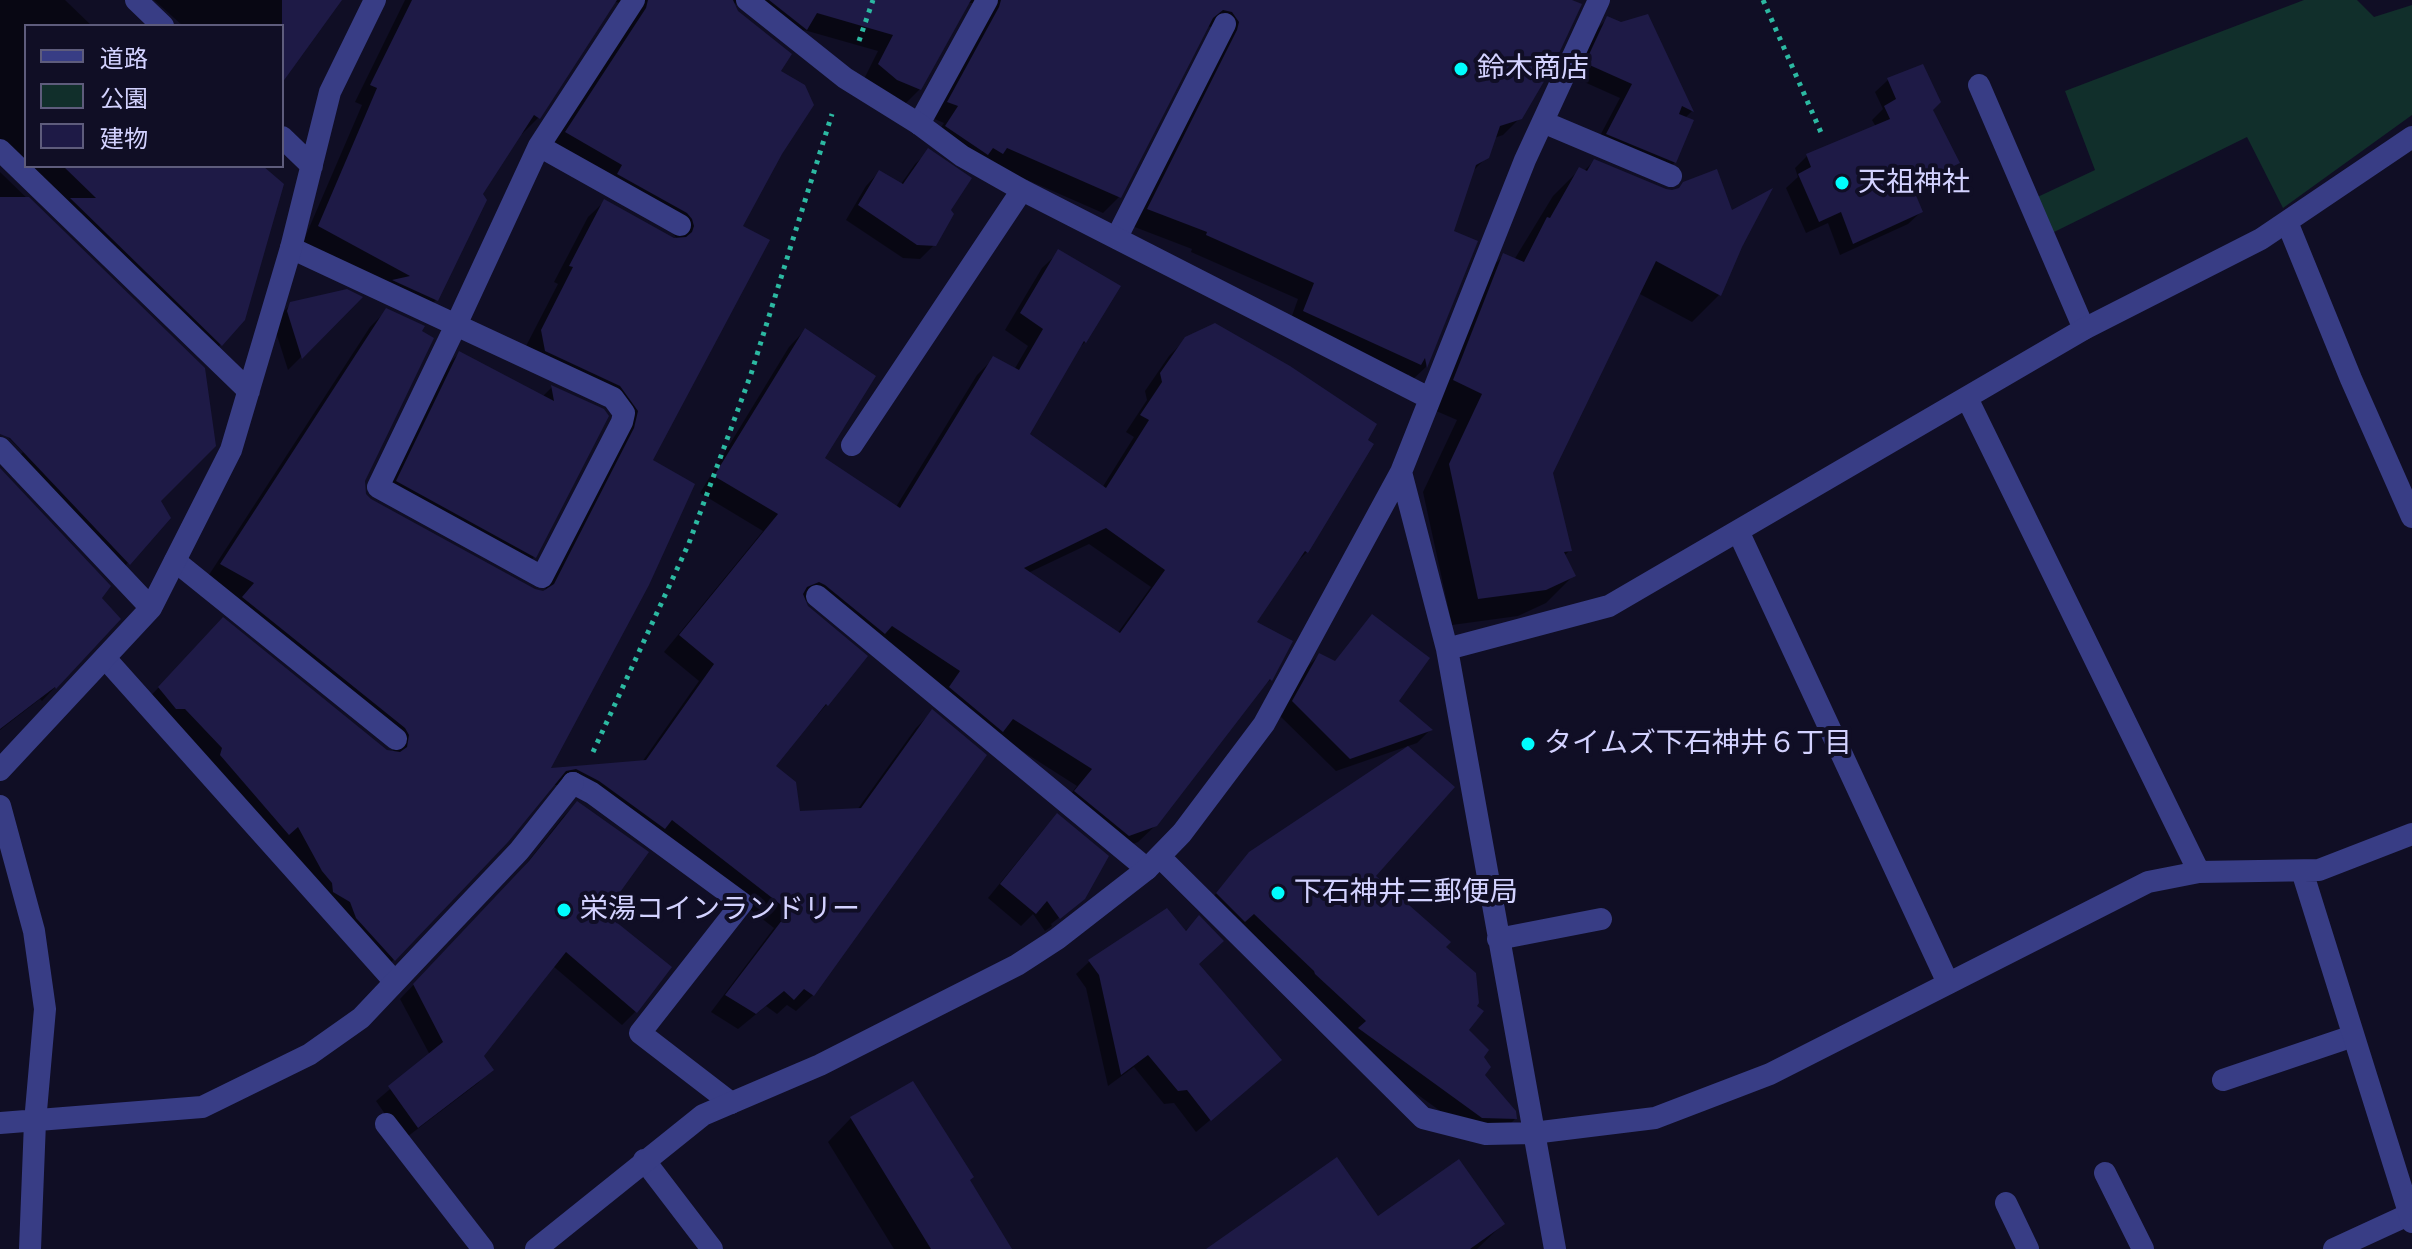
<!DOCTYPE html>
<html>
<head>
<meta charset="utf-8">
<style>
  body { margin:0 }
  #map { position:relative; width:2412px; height:1249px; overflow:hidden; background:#100e25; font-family:Quicksand,"Noto Sans JP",sans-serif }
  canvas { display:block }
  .legend { position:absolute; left:24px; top:24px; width:260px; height:144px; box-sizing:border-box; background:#100e25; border:2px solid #5e5c7c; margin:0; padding:10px 14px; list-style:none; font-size:24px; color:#d3d2ff }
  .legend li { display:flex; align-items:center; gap:16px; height:40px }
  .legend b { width:40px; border:2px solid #5e5c7c }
</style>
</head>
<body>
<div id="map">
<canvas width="2412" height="1249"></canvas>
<ul class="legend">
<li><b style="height:10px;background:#383d85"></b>道路</li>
<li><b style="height:22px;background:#112f2b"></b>公園</li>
<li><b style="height:22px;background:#1e1a46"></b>建物</li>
</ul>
</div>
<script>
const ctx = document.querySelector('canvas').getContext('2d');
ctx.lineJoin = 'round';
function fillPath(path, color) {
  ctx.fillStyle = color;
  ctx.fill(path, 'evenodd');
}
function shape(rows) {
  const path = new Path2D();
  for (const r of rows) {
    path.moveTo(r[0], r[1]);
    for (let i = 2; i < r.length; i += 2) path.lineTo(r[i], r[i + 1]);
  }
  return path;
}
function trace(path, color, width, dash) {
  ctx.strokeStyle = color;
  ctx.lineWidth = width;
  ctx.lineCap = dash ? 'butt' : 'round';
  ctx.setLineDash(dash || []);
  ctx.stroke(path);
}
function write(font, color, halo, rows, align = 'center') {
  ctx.font = font + ' Quicksand,"Noto Sans JP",sans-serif';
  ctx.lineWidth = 8;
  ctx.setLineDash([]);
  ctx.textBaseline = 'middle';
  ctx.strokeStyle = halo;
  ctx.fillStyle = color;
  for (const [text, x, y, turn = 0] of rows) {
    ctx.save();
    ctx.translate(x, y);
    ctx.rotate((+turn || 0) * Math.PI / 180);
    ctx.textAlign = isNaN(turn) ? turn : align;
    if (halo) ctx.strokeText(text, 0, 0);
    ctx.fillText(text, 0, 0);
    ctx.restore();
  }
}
const green = shape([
  [2304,0,2357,0,2374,17,2412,5,2412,115,2283,208,2247,137,2050,234,2029,201,2095,170,2065,91]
]);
const shadow = shape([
  [0,0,65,0,92,26,26,26,26,166,260,166,221,344,207,358,0,157],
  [154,0,339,0,282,80,282,26,183,26],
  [405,0,1567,0,1520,118,1503,135,1494,138,1487,157,1471,173,1451,232,1475,242,1426,367,1411,381,1409,374,1403,380,1288,327,1298,299,1191,252,1192,249,1132,226,1216,28,1206,26,1119,197,1103,213,991,164,930,143,944,123,932,118,976,3,967,3,920,89,903,106,863,81,878,51,804,30,789,45,738,4,731,3,779,72,780,153,740,227,650,460,547,770,642,762,699,681,664,652,763,531,700,493,789,347,805,330,822,459,896,507,977,375,993,359,1014,370,1028,346,1005,330,1042,268,1059,252,1118,286,1085,342,1076,351,1028,435,1102,488,1134,437,1126,432,1147,400,1145,391,1169,356,1186,339,1307,552,1293,566,1254,623,1291,641,1270,680,1256,693,1156,825,1138,842,1112,852,1060,808,1077,786,997,735,934,704,945,688,875,641,802,598,827,704,773,766,798,813,857,810,916,728,932,712,813,995,796,1011,787,1005,777,1014,766,1006,738,1029,711,1012,774,928,656,836,559,785,551,785,507,840,378,976,143,704,207,636,386,752,395,753,389,744,205,581,370,327,387,310,363,480,364,495,370,501,535,591,543,593,619,447,622,428,603,402,525,348,558,284,554,282,588,217,605,201,673,240,677,239,670,229,550,149,624,4,616,2,613,3,539,117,522,134,520,133,481,195,436,300,419,316,303,242,362,105,355,102],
  [1089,544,1151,587,1117,634,1028,573],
  [1646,16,1692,111,1685,118,1675,162,1661,175,1594,147,1620,98,1573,77,1594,32,1608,18,1621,24],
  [1888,80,1931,110,1957,162,1945,175,1912,191,1921,212,1908,224,1840,255,1828,223,1806,233,1786,188,1798,177,1795,168,1808,155,1876,127,1872,120,1883,109,1875,92],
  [929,151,948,210,934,245,920,259,903,258,846,220,866,186,879,172,901,184,915,164],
  [1594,161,1740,246,1719,295,1692,322,1638,293,1551,473,1570,550,1564,556,1573,576,1546,603,1518,616,1452,625,1423,492,1457,420,1427,407,1477,282,1504,255,1514,260,1553,196,1580,169,1584,171],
  [0,172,203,369,159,501,168,518,115,577,10,466,23,452,0,429],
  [360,298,288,370,274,326,277,318,291,304],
  [459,353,542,397,552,387,603,411,534,557,521,570,384,495,446,367],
  [0,473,119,619,42,701,40,699,0,730],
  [1372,617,1396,701,1430,730,1417,743,1336,771,1280,716,1305,669,1319,655,1334,663],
  [577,803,602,913,669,967,635,1012,622,1025,553,966,481,1056,491,1069,478,1083,403,1140,376,1101,430,1055,400,999,516,877,563,817],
  [1057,815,1076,904,1051,924,1052,926,1045,931,1033,914,1021,926,988,898,1044,829],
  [1236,869,1373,876,1444,947,1467,1030,1481,1057,1482,1075,1515,1119,1502,1132,1468,1131,1346,1043,1204,908],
  [1199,918,1197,965,1266,1073,1196,1132,1174,1103,1164,1104,1134,1067,1108,1086,1086,988,1076,974,1090,961,1184,932],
  [851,1118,968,1181,1009,1249,894,1249,828,1142],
  [1378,1219,1503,1224,1477,1249,1209,1249]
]);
const building = shape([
  [282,0,342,0,282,83],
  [412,0,617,0,540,119,534,115,483,194,487,200,438,301,392,280,410,276,318,226,377,88,370,85],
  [648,0,733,0,738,11,792,54,781,71,805,85,814,105,782,154,743,226,770,240,653,460,695,484,649,585,551,768,646,760,714,664,679,635,778,514,714,476,805,328,876,376,825,458,900,508,993,356,1019,370,1043,329,1020,313,1058,249,1121,286,1086,343,1084,341,1030,434,1106,488,1149,420,1140,415,1162,382,1160,373,1185,337,1215,323,1290,366,1377,424,1368,440,1374,444,1308,553,1305,551,1257,622,1293,641,1272,681,1270,679,1157,826,1129,836,1074,791,1092,769,1013,719,1003,732,949,687,960,671,892,626,885,634,825,585,819,582,807,587,803,594,808,606,868,656,828,706,826,704,776,766,796,782,800,811,861,808,932,709,987,755,814,996,804,989,794,1000,784,991,756,1014,725,995,789,911,672,820,665,829,599,781,576,769,566,771,508,842,395,961,356,918,350,902,333,892,332,883,322,871,298,827,289,835,220,755,222,748,185,709,176,709,158,687,223,617,387,750,400,752,407,747,409,735,405,728,242,597,254,583,220,564,386,308,425,326,422,331,434,338,365,481,366,494,371,499,535,589,543,591,554,584,634,428,638,411,620,386,545,351,541,330,573,267,569,266,604,199,674,238,686,237,692,232,694,226,692,219,687,213,617,174,622,165,565,132,646,8],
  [1106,528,1165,570,1120,633,1024,568],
  [769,0,971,0,921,90,897,80,878,64,893,35,817,13,807,30],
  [1001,0,1572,0,1582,4,1553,66,1522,119,1500,126,1489,158,1476,165,1454,231,1478,241,1427,368,1425,358,1421,365,1303,311,1314,283,1206,235,1207,232,1147,209,1237,30,1239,22,1232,12,1223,10,1213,18,1121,198,1007,148,1003,154,993,148,988,155,945,126,958,106,947,102,999,7],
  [1648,14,1694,112,1682,106,1679,114,1694,120,1676,163,1606,134,1632,84,1585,63,1607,16,1621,22],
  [1923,64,1941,102,1933,110,1960,163,1912,186,1923,212,1853,244,1841,212,1819,222,1798,174,1811,167,1806,154,1890,119,1884,106,1896,99,1887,78],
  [928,148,972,178,951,210,954,214,936,246,917,245,858,205,879,170,903,184],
  [1594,159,1666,189,1672,190,1679,188,1683,182,1717,169,1732,210,1773,188,1742,247,1721,296,1656,261,1553,473,1572,551,1564,552,1576,576,1546,590,1478,599,1449,464,1482,394,1453,380,1503,253,1524,262,1547,217,1550,218,1579,167,1587,171],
  [63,166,263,166,284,184,245,320,222,346,70,198,96,198],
  [0,197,29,197,205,368,216,446,161,501,171,518,130,565,10,438,0,434],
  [347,289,363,297,302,359,287,311,290,302],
  [459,351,554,401,551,385,604,409,609,416,536,558,396,481],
  [0,468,111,586,102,598,121,619,56,689,55,687,0,729],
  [1372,614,1430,658,1399,701,1433,730,1350,759,1292,701,1319,653,1335,661],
  [1408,746,1455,787,1376,876,1451,942,1446,947,1476,973,1479,1003,1477,1006,1484,1011,1469,1030,1489,1050,1484,1057,1491,1067,1485,1075,1516,1111,1517,1119,1482,1118,1358,1028,1366,1021,1315,974,1314,971,1254,914,1245,922,1216,893,1249,852],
  [577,801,649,852,605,913,672,967,637,1013,566,952,484,1056,494,1070,418,1128,388,1086,443,1042,413,984,529,861],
  [1057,813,1109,856,1085,899,1060,919,1047,901,1036,914,1000,884],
  [1167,908,1186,931,1199,915,1224,941,1199,964,1282,1060,1211,1121,1187,1090,1178,1091,1148,1055,1121,1075,1099,975,1088,960],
  [913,1081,974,1177,970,1180,1012,1249,931,1249,850,1117],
  [1337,1157,1378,1216,1459,1159,1505,1224,1470,1249,1206,1249]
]);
const path = shape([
  [1763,0,1823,137],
  [859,41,873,0],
  [593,752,689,543,751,374,832,114]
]);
const service = shape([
  [1979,85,2084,329],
  [919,124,987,0],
  [539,146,680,225],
  [1117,237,1225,24],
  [291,248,456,325,613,398,624,413,622,422,542,577,378,487,456,325,539,146,634,0],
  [175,561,396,739],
  [817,596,1147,869],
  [105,658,394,981],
  [573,783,592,793,742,903,640,1033,731,1103],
  [2223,1080,2353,1036],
  [386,1124,483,1249],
  [644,1160,712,1249],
  [2105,1173,2143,1249],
  [2006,1203,2028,1249],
  [2334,1249,2410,1214]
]);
const minor = shape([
  [136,0,163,26],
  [747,0,845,78,919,124,962,156,1022,190,1429,398],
  [1543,122,1671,176],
  [282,137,312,166],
  [0,150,249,391],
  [2287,222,2351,379,2412,517],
  [1967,398,2199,872],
  [852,445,1022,190],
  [0,448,151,608],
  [1401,472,1447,649,1555,1249],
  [1738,531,1948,983],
  [1447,649,1609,606,2084,329,2261,239,2412,137],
  [0,770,151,608,231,450,291,248,330,92,375,0],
  [0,806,34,931,45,1009,35,1122,30,1249],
  [1160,857,1423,1118,1486,1134,1533,1133,1655,1118,1770,1074,2148,882,2199,872,2319,870,2412,834],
  [2302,871,2412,1222],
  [1498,939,1601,919],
  [0,1123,202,1107,310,1054,361,1018,519,851,573,783],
  [536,1249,703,1115,820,1065,1017,965,1057,939,1147,869,1182,833,1264,724,1401,472,1525,160,1599,0]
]);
const markers = [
  [1461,69,8,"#00fdfd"],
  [1842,183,8,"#00fdfd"],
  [1528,744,8,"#00fdfd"],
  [1278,893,8,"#00fdfd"],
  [564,910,8,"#00fdfd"]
];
const poiNames = [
  ["鈴木商店",1477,69],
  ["天祖神社",1858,183],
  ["タイムズ下石神井６丁目",1544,744],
  ["下石神井三郵便局",1294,893],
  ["栄湯コインランドリー",580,910]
];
fillPath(green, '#112f2b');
fillPath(shadow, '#0007');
fillPath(building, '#1e1a46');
trace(path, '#2cb9a2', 5, [4, 6]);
trace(service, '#383d85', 22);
trace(minor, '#383d85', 22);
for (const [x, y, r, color] of markers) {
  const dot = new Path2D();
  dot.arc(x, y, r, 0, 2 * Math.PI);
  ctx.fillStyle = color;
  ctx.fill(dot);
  trace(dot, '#100e25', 3);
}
write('28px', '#d3d2ff', '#100e25', poiNames, 'left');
</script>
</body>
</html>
